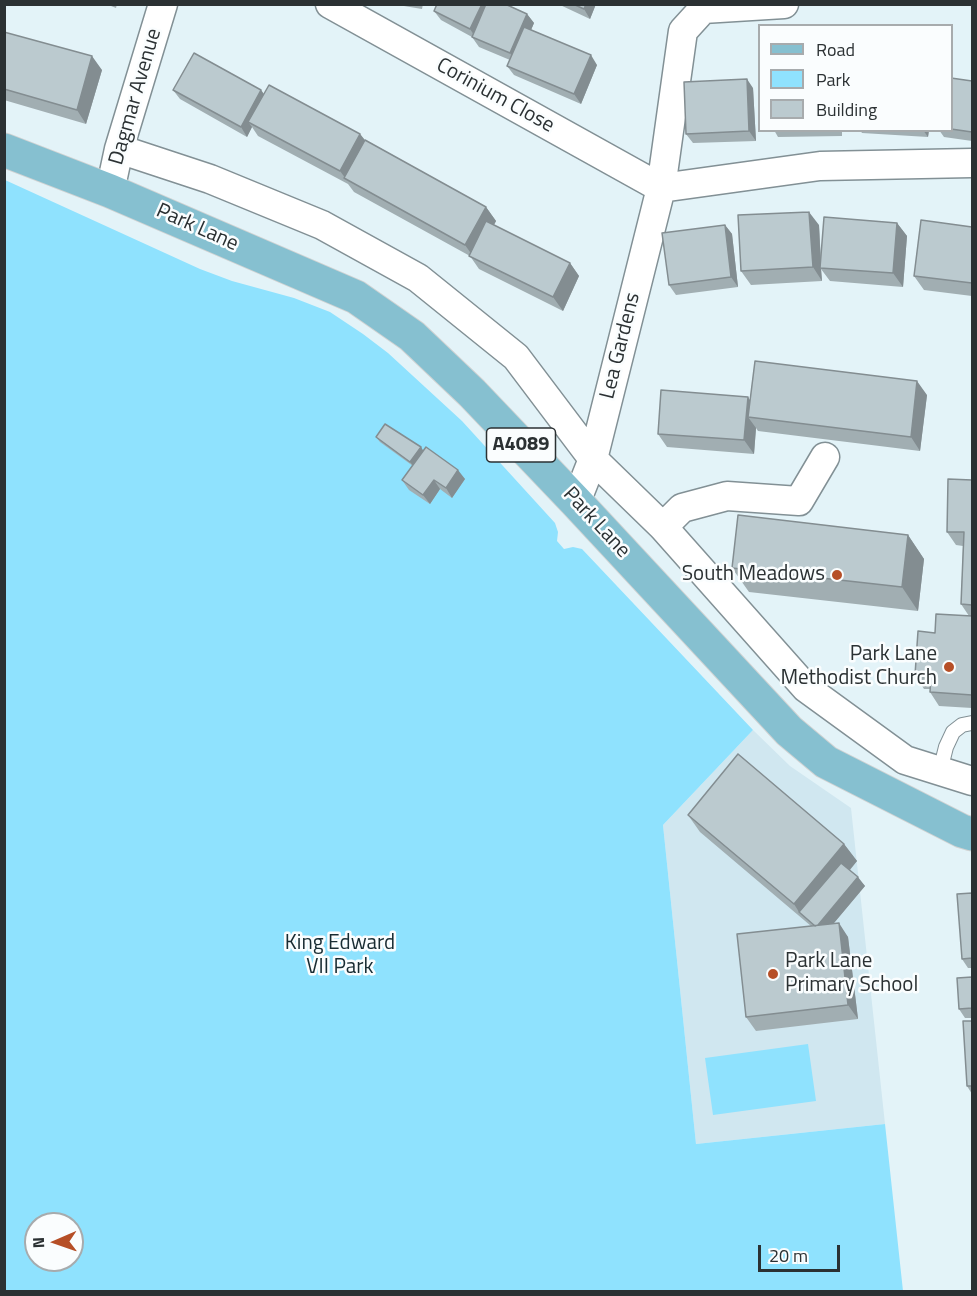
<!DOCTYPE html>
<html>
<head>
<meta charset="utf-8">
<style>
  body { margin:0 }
  #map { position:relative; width:977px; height:1296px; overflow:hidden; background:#e3f3f8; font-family:"Titillium Web",sans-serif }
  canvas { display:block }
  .frame { position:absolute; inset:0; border:6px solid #2b3133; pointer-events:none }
  .legend { position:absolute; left:758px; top:24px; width:195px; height:108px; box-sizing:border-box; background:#fafdfe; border:2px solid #a7abad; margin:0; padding:8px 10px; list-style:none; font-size:18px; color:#2b3133 }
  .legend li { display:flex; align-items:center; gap:12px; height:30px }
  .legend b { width:30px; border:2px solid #a7abad }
  .north { position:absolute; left:24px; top:1212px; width:60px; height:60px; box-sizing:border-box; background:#fafdfe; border:2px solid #a7abad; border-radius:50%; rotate:268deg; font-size:16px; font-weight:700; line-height:24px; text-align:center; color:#2b3133 }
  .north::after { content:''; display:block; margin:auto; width:21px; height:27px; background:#b64f27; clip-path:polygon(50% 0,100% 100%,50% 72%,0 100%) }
  .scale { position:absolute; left:758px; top:1245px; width:82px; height:27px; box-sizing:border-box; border:3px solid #2b3133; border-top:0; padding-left:8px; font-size:18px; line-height:21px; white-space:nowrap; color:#2b3133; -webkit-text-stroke:4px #fafdfe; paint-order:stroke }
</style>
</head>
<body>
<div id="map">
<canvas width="977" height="1296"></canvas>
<div class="frame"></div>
<ul class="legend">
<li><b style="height:8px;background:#86c0d0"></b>Road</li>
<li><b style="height:16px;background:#8fe2fe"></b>Park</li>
<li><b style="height:16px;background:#bbcacf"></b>Building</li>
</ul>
<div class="north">N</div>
<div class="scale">20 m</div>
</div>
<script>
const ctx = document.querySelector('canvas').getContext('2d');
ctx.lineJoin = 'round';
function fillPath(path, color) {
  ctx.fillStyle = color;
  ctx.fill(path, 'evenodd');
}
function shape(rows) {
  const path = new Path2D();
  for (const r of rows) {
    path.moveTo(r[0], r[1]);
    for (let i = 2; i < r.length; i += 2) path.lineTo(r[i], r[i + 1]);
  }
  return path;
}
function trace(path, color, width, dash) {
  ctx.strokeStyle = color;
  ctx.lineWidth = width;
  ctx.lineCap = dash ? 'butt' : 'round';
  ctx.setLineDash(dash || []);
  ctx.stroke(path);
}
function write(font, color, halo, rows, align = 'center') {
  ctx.font = font + ' "Titillium Web",sans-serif';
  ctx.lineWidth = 5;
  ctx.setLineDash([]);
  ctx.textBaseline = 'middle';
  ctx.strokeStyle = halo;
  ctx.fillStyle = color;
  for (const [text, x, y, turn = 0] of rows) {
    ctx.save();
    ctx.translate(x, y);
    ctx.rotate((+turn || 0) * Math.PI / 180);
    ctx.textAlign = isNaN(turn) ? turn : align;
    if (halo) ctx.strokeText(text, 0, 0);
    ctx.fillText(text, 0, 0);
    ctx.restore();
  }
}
const built = shape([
  [753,730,790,766,851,808,885,1124,696,1144,663,825]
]);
const green = shape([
  [5,180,200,269,232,281,294,298,330,312,363,334,388,353,462,421,555,523,558,532,557,541,564,549,573,547,582,549,753,730,663,825,696,1144,885,1124,903,1291,5,1292],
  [36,1224,72,1224,72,1260,36,1260],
  [808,1044,816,1101,713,1115,705,1058]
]);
const lane = shape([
  [940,771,946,747,953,732,962,725,972,723]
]);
const street = shape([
  [330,4,661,188,820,166,972,163],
  [119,149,210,179,322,225,418,278,516,357,593,459,663,527,806,688,905,760,972,781],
  [110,191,119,149,163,4],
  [576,502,593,459,661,188,683,31,703,9,784,4],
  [663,527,682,508,727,496,799,501,825,457]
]);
const primary = shape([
  [4,150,110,191,356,297,412,336,472,393,576,502,789,731,826,762,962,831,972,834]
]);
const wall = shape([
  [106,4,117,4,116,8],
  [392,4,423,4,422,9],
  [558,4,596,4,590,19],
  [434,11,527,14,534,23,531,30,597,65,581,104,514,75,507,66,510,60,479,47,472,37,441,20],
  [4,32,102,70,86,124,4,100],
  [951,78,972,81,972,141,944,137,939,130,951,130],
  [753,88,756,141,693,143,686,134],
  [173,90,261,90,264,94,360,134,365,140,486,207,496,221,494,225,570,263,579,276,563,311,479,269,470,256,354,192,348,184,258,136,252,127,247,137,180,99],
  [774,130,842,130,842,136,778,137],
  [860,130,929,130,928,137,862,133],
  [897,223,907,236,903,287,830,281,821,269,822,281,751,285,741,271,819,225,821,260],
  [725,225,732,234,738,287,676,295,669,285],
  [972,227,972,296,924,290,914,276],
  [927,395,920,451,758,431,756,428,754,454,667,447,658,434,750,401],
  [376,437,421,447,423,451,465,479,452,498,440,489,430,504,409,490,402,480,413,466,380,442],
  [972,480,972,708,939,706,930,692,930,689,924,689,915,675,935,633,969,616,961,604,963,546,956,545,947,532],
  [908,535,924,559,918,611,749,592,732,568],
  [688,815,844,844,857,861,850,870,865,886,834,923,848,937,858,1019,756,1031,746,1017,811,926,700,832],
  [972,893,972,968,968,968,962,959],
  [972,977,972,1018,965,1018,959,1009],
  [972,1021,972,1094,967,1086]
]);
const shadedWall = shape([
  [482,4,493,4,476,38,470,29],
  [586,4,596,4,590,19,584,9],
  [527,14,534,23,517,63,510,53],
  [591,55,597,65,581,104,574,94],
  [92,56,102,70,86,124,77,110],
  [747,79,753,88,756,141,749,131],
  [261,90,267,99,248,122,252,127,247,137,241,127],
  [923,130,929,130,928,137],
  [360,134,370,147,346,179,340,171],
  [486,207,496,221,475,259,465,245],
  [809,212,819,225,821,268,820,268,821,269,822,281,813,267],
  [897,223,907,236,903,287,893,273],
  [725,225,732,234,738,287,731,277],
  [570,263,579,276,563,311,553,297],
  [917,381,927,395,920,451,911,437],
  [748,397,757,411,748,417,756,428,754,454,744,440],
  [421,447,424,452,414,467,410,462],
  [458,470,465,479,452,498,446,488],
  [434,480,440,489,430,504,423,495],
  [908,535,924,559,918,611,902,587],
  [844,844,857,861,808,920,799,912,794,904],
  [858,877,865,886,823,936,816,927],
  [839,923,848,937,858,1019,848,1005]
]);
const building = shape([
  [437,4,482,4,470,29,434,11,437,4],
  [486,4,505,4,527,14,510,53,472,37,486,4],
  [573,4,586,4,584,9,573,4],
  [524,27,591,55,574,94,507,66,524,27],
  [4,32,92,56,77,110,4,89,4,32],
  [194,53,261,90,241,127,173,90,194,53],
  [951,78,972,81,972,132,951,129,951,78],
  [747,79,749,131,686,134,684,82,747,79],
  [269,85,360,134,340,171,248,122,269,85],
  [365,140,486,207,465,245,344,178,365,140],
  [809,212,813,267,741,271,738,215,809,212],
  [824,217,897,223,893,273,820,268,824,217],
  [921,220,972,227,972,283,914,276,921,220],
  [486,221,570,263,553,297,469,256,486,221],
  [725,225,731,277,669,285,662,233,725,225],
  [755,361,917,381,911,437,748,417,755,361],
  [661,390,748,397,744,440,658,434,661,390],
  [385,424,421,447,410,462,376,437,385,424],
  [426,447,458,470,446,488,434,480,423,495,402,480,426,447],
  [948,479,972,480,972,605,961,604,964,532,947,532,948,479],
  [738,515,908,535,902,587,732,568,738,515],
  [936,614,972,616,972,695,930,692,931,676,915,675,918,631,935,633,936,614],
  [738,754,844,844,794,904,688,815,738,754],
  [841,863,858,877,818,925,815,926,799,912,841,863],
  [972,893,972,958,962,959,957,894,972,893],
  [839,923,848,1005,746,1017,737,934,839,923],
  [972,977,972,1008,959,1009,957,978,972,977],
  [963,1021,972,1021,972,1086,967,1086,963,1021]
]);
const markers = [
  [837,575,6,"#b64f27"],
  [949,667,6,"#b64f27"],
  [773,974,6,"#b64f27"]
];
const shields = [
  [521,445,69]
];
const shieldNames = [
  ["A4089",521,445]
];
const streetNames = [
  ["Corinium Close",495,96,29],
  ["Dagmar Avenue",136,97,-74],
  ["Park Lane",197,228,24],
  ["Lea Gardens",621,346,-76],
  ["Park Lane",596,523,47]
];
const poiNames = [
  ["South Meadows",825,575],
  ["Park Lane",937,655],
  ["Methodist Church",937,679],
  ["Park Lane",785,962,"left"],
  ["Primary School",785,986,"left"]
];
const parkNames = [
  ["King Edward",340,944],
  ["VII Park",340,968]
];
fillPath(built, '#d0e7f0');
fillPath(green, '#8fe2fe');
trace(lane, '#829095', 16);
trace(street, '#829095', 31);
trace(primary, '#d0d2d2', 35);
trace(lane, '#fff', 14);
trace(street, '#fff', 28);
trace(primary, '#86c0d0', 33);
fillPath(wall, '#a1aeb2');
fillPath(shadedWall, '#838d91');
fillPath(building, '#bbcacf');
trace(building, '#838d91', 1.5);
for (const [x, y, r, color] of markers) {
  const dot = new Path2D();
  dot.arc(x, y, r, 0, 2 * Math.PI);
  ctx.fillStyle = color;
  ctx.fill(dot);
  trace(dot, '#fafdfe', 2);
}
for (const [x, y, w] of shields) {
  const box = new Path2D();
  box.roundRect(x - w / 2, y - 17, w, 34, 4.5);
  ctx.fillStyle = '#fafdfe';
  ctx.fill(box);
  trace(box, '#2b3133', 1.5);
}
write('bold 20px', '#2b3133', null, shieldNames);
write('21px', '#2b3133', '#fafdfe', streetNames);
write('21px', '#2b3133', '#fafdfe', poiNames, 'right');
write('21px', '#182c33', '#fafdfe', parkNames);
</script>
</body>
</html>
